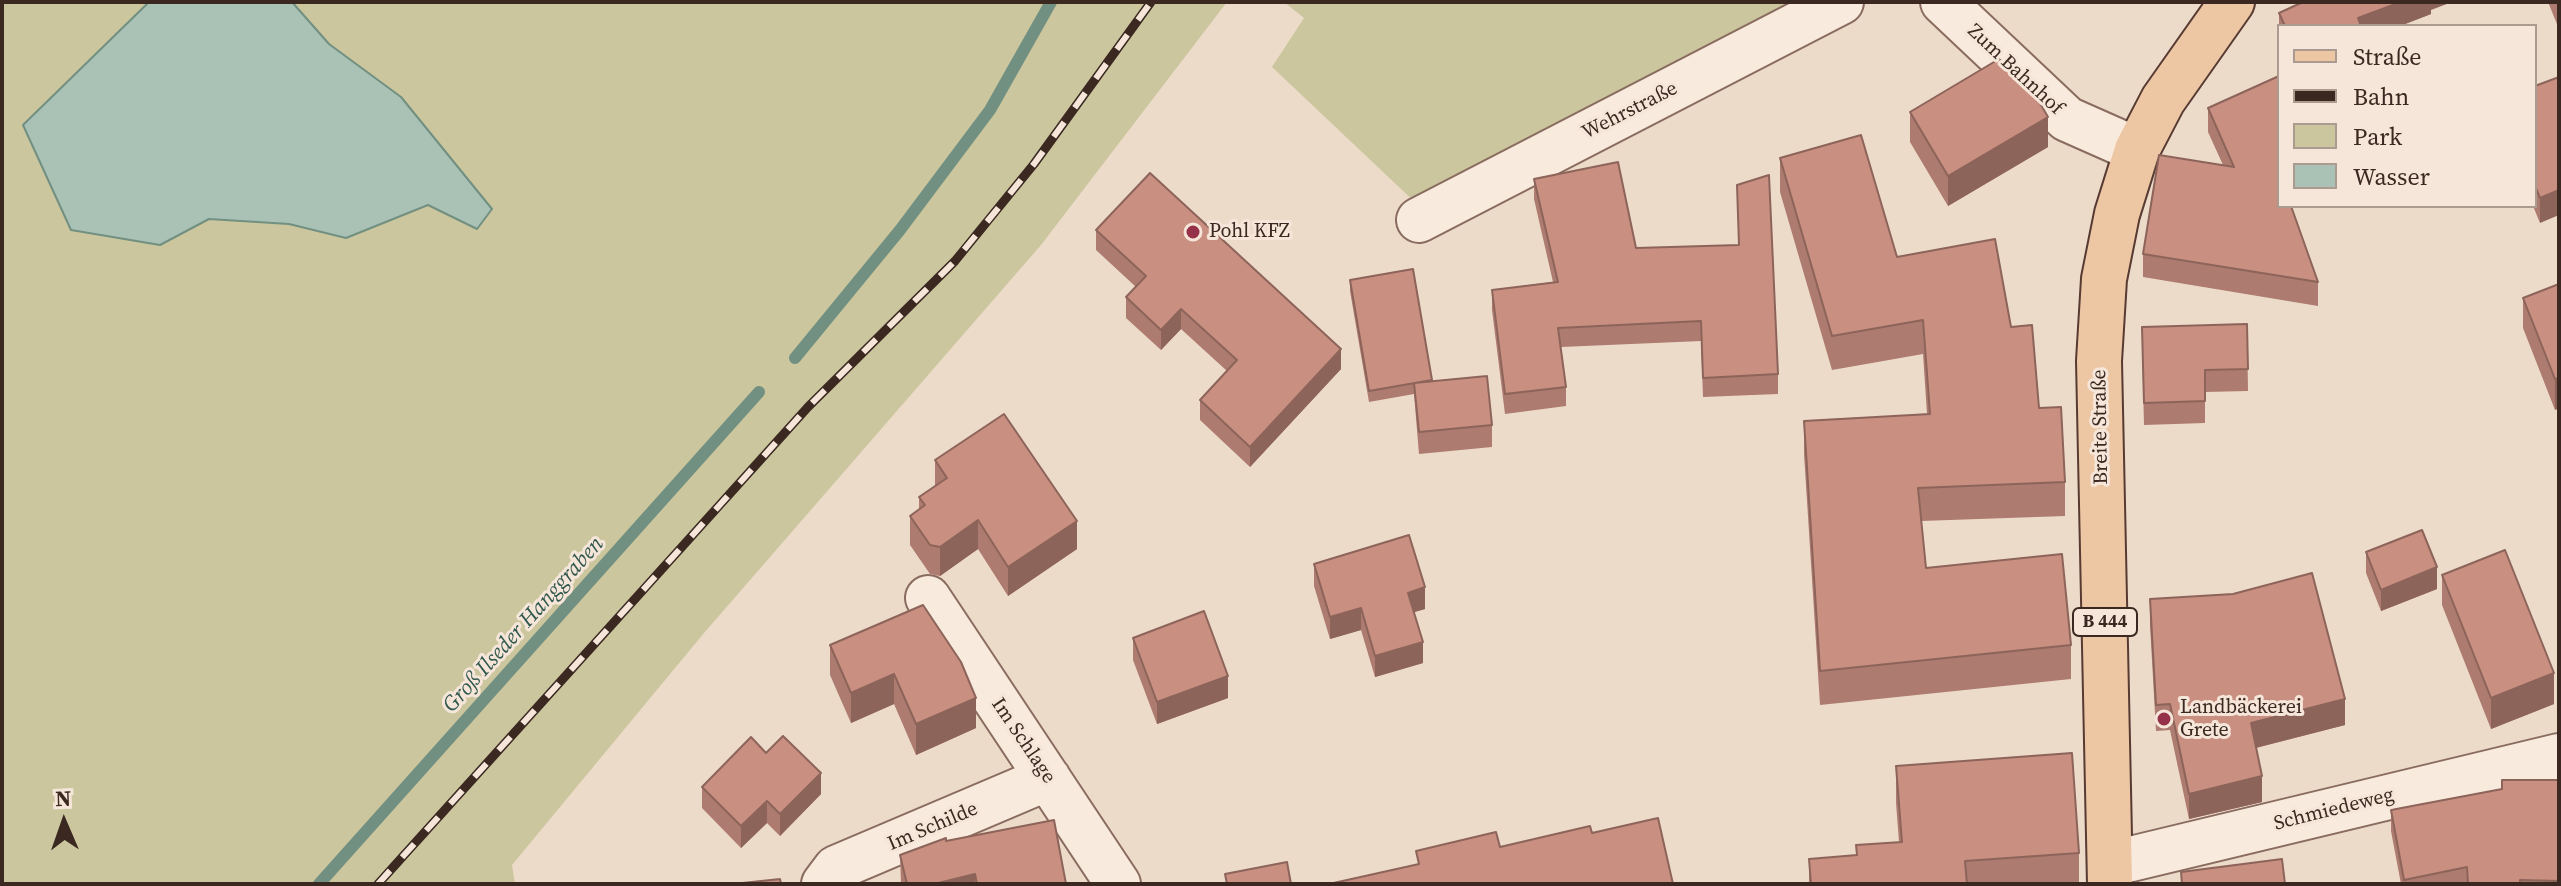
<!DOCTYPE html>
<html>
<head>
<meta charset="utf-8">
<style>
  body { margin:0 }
  #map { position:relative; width:2561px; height:886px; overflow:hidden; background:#eddbca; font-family:"Source Serif 4",serif }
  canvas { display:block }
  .frame { position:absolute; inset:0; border:4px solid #3a2821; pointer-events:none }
  .legend { position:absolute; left:2277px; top:24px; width:260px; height:184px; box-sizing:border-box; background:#f5e6d9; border:2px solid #aa9a8f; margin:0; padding:10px 14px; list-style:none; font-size:24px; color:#3a2821 }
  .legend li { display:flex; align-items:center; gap:16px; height:40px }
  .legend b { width:40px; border:2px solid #aa9a8f }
  .north { position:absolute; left:24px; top:782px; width:80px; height:80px; -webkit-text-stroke:6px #f5e6d9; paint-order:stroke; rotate:358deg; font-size:22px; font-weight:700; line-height:32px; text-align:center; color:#3a2821 }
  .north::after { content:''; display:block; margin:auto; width:28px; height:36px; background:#3a2821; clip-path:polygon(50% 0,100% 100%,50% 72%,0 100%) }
</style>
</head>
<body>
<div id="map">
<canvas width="2561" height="886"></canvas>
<div class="frame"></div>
<ul class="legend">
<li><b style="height:10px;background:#edc6a4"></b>Straße</li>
<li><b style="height:10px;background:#3a2821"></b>Bahn</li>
<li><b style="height:22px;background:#cbc69e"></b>Park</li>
<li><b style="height:22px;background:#aac2b5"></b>Wasser</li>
</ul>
<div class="north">N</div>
</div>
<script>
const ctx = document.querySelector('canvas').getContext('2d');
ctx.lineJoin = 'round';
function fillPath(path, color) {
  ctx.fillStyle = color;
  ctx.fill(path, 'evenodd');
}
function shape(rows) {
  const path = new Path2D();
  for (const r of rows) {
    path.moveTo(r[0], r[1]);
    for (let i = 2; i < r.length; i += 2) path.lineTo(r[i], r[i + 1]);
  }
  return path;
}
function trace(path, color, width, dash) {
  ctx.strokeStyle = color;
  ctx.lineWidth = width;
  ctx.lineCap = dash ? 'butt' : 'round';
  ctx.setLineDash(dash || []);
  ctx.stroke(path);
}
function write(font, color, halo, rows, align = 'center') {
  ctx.font = font + ' "Source Serif 4",serif';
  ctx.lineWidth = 6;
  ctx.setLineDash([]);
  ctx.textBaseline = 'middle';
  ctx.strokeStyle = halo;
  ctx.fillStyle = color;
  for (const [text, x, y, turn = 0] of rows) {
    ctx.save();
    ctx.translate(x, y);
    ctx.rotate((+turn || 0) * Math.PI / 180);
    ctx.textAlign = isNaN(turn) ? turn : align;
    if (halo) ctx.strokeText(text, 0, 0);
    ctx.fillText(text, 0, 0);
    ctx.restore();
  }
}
const green = shape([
  [2,2,1227,2,1041,245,704,633,512,865,515,884,2,884],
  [1284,2,1794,2,1418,205,1272,67,1304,18]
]);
const water = shape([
  [149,2,292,2,329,44,401,97,492,209,477,229,428,205,346,238,289,224,209,219,160,245,71,230,23,125,149,2]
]);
const stream = shape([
  [795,358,900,230,990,110,1051,2],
  [319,884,759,392]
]);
const minor = shape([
  [1943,2,2067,119,2137,150],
  [1419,220,1841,2],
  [928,598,1118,884],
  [2110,864,2559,756],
  [824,884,836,868,1048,778]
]);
const primary = shape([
  [2110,884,2099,361,2104,279,2117,214,2137,150,2163,100,2232,2]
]);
const rail = shape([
  [378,884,808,407,955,261,1034,164,1151,2]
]);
const wall = shape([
  [2548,2,2559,2,2559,29],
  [2431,10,2431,14,2400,26,2279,26,2279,13],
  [2559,77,2540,223,2533,206,2535,206,2535,86],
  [2208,108,2279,206,2318,282,2318,306,2143,277,2143,254,2223,165,2208,132],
  [1910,112,2048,147,1948,206,1910,142],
  [1780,158,1897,257,2011,327,2065,482,2065,516,1921,521,1926,568,2071,645,2071,679,1820,705,1804,454,1804,421,1927,414,1923,354,1832,370,1780,192],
  [1534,179,1636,248,1739,245,1737,185,1778,374,1778,394,1703,397,1701,341,1561,347,1566,387,1566,406,1505,414,1492,310,1492,290,1553,282,1534,199],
  [1096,230,1341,369,1250,467,1200,420,1200,400,1227,371,1181,329,1161,350,1126,318,1126,297,1136,287,1096,250],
  [1413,269,1432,381,1492,425,1492,447,1419,454,1414,394,1369,402,1350,291,1350,280],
  [2559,284,2559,408,2555,410,2523,328,2523,298],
  [2247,324,2248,391,2205,392,2205,423,2144,425,2142,348],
  [935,460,1077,549,1008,596,978,549,940,576,930,574,910,545,910,516,919,509,919,497,935,486],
  [2366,552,2437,589,2381,611,2366,573],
  [1314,564,1425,609,1414,612,1423,663,1375,677,1361,630,1330,639,1314,586],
  [2442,575,2554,704,2491,729,2442,605],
  [2150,599,2345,725,2256,748,2262,802,2189,819,2170,730,2156,731,2150,625],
  [923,605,976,728,916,755,894,704,851,723,830,675,830,645],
  [1133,638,1228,698,1157,724,1133,660],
  [766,753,821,794,780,836,767,823,741,848,702,808,702,787],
  [1896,766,2079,853,2079,884,1809,884,1809,859,1856,855,1856,845,1899,842,1896,803],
  [2559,780,2559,884,2401,884,2391,831,2391,810],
  [946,841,1066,884,901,884,900,855]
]);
const shadedWall = shape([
  [2401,2,2452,2,2431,10,2431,14,2400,26,2358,26,2358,18],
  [2048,117,2048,147,1948,206,1948,176],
  [2559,190,2559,215,2540,223,2540,198],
  [1181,309,1181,329,1161,350,1161,330],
  [1341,349,1341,369,1250,467,1250,447],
  [2559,378,2559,408,2555,410,2555,379],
  [978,520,978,549,940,576,940,547],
  [1077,521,1077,549,1008,596,1008,567],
  [2437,567,2437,589,2381,611,2381,590],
  [1425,587,1425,609,1408,614,1408,593],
  [1361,608,1361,630,1330,639,1330,617],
  [1423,642,1423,663,1375,677,1375,656],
  [2554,673,2554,704,2491,729,2491,698],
  [894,674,894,704,851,723,851,693],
  [1228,676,1228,698,1157,724,1157,702],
  [976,698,976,728,916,755,916,724],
  [2345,699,2345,725,2251,749,2251,723],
  [821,773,821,794,780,836,780,814],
  [2262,776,2262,802,2189,819,2189,794],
  [767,801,767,823,741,848,741,826],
  [975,874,975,884,934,884]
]);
const building = shape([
  [2303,2,2401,2,2358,18,2361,26,2285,26,2279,13,2303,2],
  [1999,59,2033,91,2048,117,1948,176,1910,112,1999,59],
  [2279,76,2279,206,2291,206,2318,282,2143,254,2159,155,2234,167,2208,108,2279,76],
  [2559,77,2559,190,2540,198,2535,186,2535,86,2559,77],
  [1861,135,1897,257,1995,239,2011,327,2032,325,2039,408,2061,407,2065,482,1918,488,1926,568,2062,554,2071,645,1820,671,1804,421,1930,414,1923,320,1832,336,1780,158,1861,135],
  [1618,162,1636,248,1739,245,1737,185,1769,175,1778,374,1703,378,1701,321,1558,328,1566,387,1505,394,1492,290,1558,282,1534,179,1618,162],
  [1150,173,1341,349,1250,447,1200,400,1237,360,1181,309,1161,330,1126,297,1146,276,1096,230,1150,173],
  [1413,269,1432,380,1369,391,1350,280,1413,269],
  [2559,284,2559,378,2555,379,2523,298,2559,284],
  [2247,324,2248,369,2205,370,2205,401,2144,403,2142,327,2247,324],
  [1487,376,1492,425,1419,432,1414,383,1487,376],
  [1004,414,1077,521,1008,567,978,520,940,547,930,545,910,516,925,505,919,497,947,478,935,460,1004,414],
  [2422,530,2437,567,2381,590,2366,552,2422,530],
  [1409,535,1425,587,1408,593,1423,642,1375,656,1361,608,1330,617,1314,564,1409,535],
  [2505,550,2554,673,2491,698,2442,575,2505,550],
  [2312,573,2345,699,2251,723,2262,776,2189,794,2170,704,2156,705,2150,599,2233,594,2312,573],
  [923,605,961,662,976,698,916,724,894,674,851,693,830,645,923,605],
  [1204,611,1228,676,1157,702,1133,638,1204,611],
  [783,736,821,773,780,814,767,801,741,826,702,787,751,737,766,753,783,736],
  [2072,753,2079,853,1965,861,1967,884,1811,884,1809,859,1857,855,1856,845,1902,842,1896,766,2072,753],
  [2502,780,2559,780,2559,881,2520,880,2520,884,2468,884,2467,867,2404,880,2391,810,2502,789,2502,780],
  [1658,818,1673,884,1329,884,1419,864,1416,851,1496,832,1500,847,1590,826,1592,833,1658,818],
  [1054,820,1066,884,977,884,975,874,934,884,907,884,900,855,946,838,946,841,1054,820],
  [2282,859,2285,884,2182,884,2181,872,2282,859],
  [1287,862,1291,884,1227,884,1225,874,1287,862],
  [780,879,781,884,733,884,780,879]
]);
const markers = [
  [1193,232,8,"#953148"],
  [2164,719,8,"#953148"]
];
const shields = [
  [2105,622,64]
];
const shieldNames = [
  ["B 444",2105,622]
];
const streetNames = [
  ["Zum Bahnhof",2015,70,43],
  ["Wehrstraße",1630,111,-27],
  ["Breite Straße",2101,427,-91],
  ["Im Schlage",1023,741,56],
  ["Schmiedeweg",2334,810,-14],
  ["Im Schilde",933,827,-23]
];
const poiNames = [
  ["Pohl KFZ",1209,232],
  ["Landbäckerei",2180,708],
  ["Grete",2180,731]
];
const waterNames = [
  ["Groß Ilseder Hanggraben",524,625,-48]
];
fillPath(green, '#cbc69e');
fillPath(water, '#aac2b5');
trace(water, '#719081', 2);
trace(stream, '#719081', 12);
trace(minor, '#896c5f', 48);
trace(primary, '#573b32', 48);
trace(minor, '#f8eadd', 44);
trace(primary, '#edc6a4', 44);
trace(rail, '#3a2821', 9);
trace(rail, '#f5e6d9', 6, [18]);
fillPath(wall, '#ad7b6f');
fillPath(shadedWall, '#8d645a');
fillPath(building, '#c98f81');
trace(building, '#8d645a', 2);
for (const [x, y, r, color] of markers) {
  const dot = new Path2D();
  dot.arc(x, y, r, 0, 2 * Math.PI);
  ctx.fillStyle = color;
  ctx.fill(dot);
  trace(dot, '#f5e6d9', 3);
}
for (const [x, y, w] of shields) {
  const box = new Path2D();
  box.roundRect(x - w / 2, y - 14, w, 28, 6);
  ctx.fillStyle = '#f5e6d9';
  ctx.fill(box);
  trace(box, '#3a2821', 2);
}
write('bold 18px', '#3a2821', null, shieldNames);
write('20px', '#3a2821', '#f5e6d9', streetNames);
write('20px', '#3a2821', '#f5e6d9', poiNames, 'left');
write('italic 22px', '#32594e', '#f5e6d9', waterNames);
</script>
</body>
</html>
